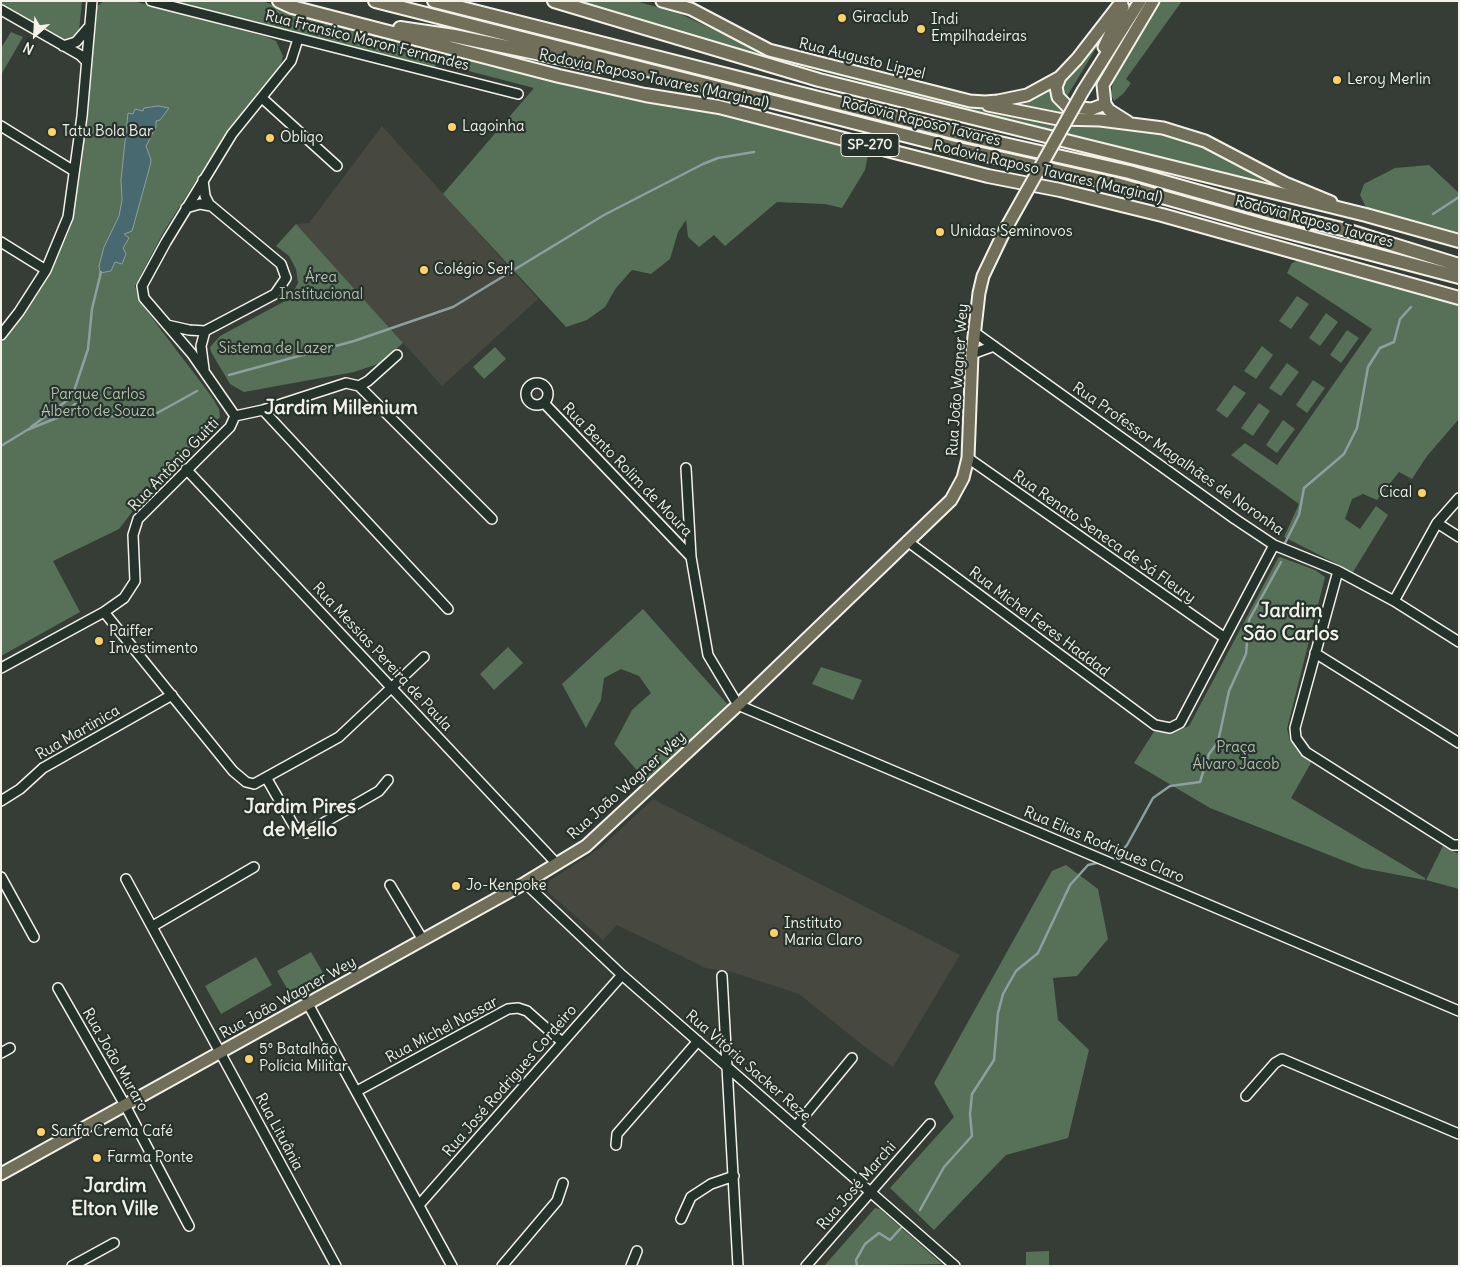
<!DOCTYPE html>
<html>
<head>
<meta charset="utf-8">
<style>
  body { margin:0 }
  #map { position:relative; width:1460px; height:1267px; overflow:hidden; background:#353d36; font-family:Delius,sans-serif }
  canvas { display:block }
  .frame { position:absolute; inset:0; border:2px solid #f4f1e8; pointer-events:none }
  .north { position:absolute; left:10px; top:10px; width:50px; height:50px; -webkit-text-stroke:4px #26332d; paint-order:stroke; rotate:206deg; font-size:14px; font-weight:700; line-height:20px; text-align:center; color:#f4f1e8 }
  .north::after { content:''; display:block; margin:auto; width:18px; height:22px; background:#f4f1e8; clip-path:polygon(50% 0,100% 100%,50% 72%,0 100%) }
</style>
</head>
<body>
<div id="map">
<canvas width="1460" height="1267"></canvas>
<div class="frame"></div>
<div class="north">N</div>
</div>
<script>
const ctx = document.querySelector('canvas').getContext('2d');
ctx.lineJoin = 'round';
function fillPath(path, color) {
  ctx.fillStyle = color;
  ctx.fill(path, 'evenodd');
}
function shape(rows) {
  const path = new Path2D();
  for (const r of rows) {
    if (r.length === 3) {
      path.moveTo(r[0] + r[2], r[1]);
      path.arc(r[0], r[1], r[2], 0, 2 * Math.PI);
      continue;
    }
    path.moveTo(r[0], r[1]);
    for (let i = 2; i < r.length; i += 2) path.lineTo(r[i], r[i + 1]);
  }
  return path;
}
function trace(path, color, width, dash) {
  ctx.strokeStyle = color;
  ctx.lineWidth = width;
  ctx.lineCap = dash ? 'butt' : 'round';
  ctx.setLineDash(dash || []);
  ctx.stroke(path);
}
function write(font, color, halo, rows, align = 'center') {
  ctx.font = font + ' Delius,sans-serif';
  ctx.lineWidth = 4.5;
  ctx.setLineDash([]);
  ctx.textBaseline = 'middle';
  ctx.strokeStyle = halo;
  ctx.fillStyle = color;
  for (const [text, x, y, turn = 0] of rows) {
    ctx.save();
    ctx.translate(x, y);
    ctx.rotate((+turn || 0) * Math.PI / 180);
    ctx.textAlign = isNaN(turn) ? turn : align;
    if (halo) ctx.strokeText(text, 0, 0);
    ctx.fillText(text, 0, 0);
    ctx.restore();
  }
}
const built = shape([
  [382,126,538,299,442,386,296,224,309,223],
  [653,799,960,955,893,1067,865,1047,799,994,732,972,706,968,617,925,603,940,541,886,599,849]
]);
const green = shape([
  [1,1,82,1,79,31,72,39,62,39,1,5],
  [104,1,133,1,267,37,276,41,283,56,281,64,228,130,163,233,135,286,140,302,212,397,219,409,220,417,152,486,119,529,53,561,80,612,1,656,1,343,24,315,51,273,71,226,88,114,95,8],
  [172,1,262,1,323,22,544,79,709,111,869,150,865,170,842,208,825,204,777,202,725,246,714,235,699,247,688,237,686,220,678,232,670,259,651,274,632,270,616,288,605,307,587,320,566,327,443,194,534,88,438,63,435,67],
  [570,1,635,1,676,12,769,55,965,106,1041,123,1081,126,1100,124,1166,135,1197,143,1225,156,1267,181,1266,183,964,109,752,53],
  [1161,1,1182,1,1126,79,1131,83,1124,93,1114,101,1111,95,1113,80],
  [1110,23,1098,45,1066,98,1062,94,1061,89,1064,81],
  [11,32,23,37,1,75,1,48],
  [1052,88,1055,100,1105,111,1107,115,1061,114,1017,105,1019,102,1039,96],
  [1429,165,1459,193,1459,234,1366,207,1360,195,1364,184,1395,168],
  [296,224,403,343,381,363,354,372,244,392,230,384,211,352,210,347,220,336,285,301,292,294,298,283,296,269,289,256,276,246],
  [1297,261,1459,305,1459,419,1427,456,1412,479,1399,472,1377,500,1363,494,1352,499,1345,519,1360,529,1376,506,1388,515,1353,572,1284,537,1299,504,1231,455,1245,443,1277,465,1372,329,1287,273,1292,263],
  [1297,296,1309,304,1291,329,1279,321],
  [1326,313,1338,322,1320,346,1309,338],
  [1347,330,1359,338,1341,363,1330,355],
  [1262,346,1273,355,1256,379,1244,371],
  [495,347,506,359,484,379,473,367],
  [1287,363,1299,372,1281,396,1269,388],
  [1313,380,1325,388,1307,413,1296,405],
  [1234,385,1246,393,1227,418,1216,410],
  [1259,403,1270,411,1253,436,1241,428],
  [1283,420,1295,429,1277,453,1266,445],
  [1280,557,1315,570,1325,577,1287,729,1290,740,1300,752,1312,761,1291,798,1425,878,1425,880,1362,868,1210,808,1134,763,1155,730,1174,732,1189,726,1278,558],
  [643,609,729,706,647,782,614,744,632,710,651,693,639,676,621,669,604,678,601,700,586,728,562,684],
  [508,647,523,663,494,690,480,674],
  [821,667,862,680,853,700,812,684],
  [1443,846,1459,854,1459,889,1426,880],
  [1066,865,1098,889,1108,939,1077,976,1053,978,1058,1020,1089,1050,1068,1138,1006,1155,934,1230,890,1188,954,1117,934,1083,1052,871],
  [311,952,323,973,289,992,277,971],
  [256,957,272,985,221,1014,205,986],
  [875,1208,880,1209,942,1264,824,1266],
  [1049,1251,1049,1266,1026,1266,1026,1252]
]);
const water = shape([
  [158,106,169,108,160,120,156,121,156,127,146,146,151,160,150,166,132,231,124,234,129,238,123,248,126,254,122,264,115,262,111,271,100,273,99,266,104,247,119,216,122,200,121,180,128,113,133,114,135,109,143,111,144,108,158,106]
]);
const stream = shape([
  [1433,214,1459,197],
  [229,375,354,341,453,307,604,215,703,164,718,158,754,152],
  [31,427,72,397,88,349,92,309,101,272],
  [1,446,27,430,59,417,75,404,106,416,150,417,197,391],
  [1285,543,1299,515,1304,488,1344,454,1357,428,1368,367,1380,348,1394,342,1400,319,1411,307],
  [1116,858,1127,845,1153,798,1170,786,1200,782,1209,754,1218,742,1229,691,1246,654,1249,620,1281,562],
  [920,1210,944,1167,972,1136,970,1114,972,1094,994,1060,998,1013,1003,994,1016,971,1038,953,1070,885,1088,865,1101,862],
  [857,1266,856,1260,865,1244,879,1233,890,1240,901,1228]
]);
const minor = shape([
  [151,1,518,94],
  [1,10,80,55,86,61],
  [63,46,76,42,88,28],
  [262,98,337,166],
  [1,126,74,171],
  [186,208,200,204,211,206],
  [1,242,46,270],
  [167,325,189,330,205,331,275,294,286,278,281,264,209,204,205,196,203,180],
  [974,332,1235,519,1274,545,1338,571,1394,601,1459,642],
  [1,335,19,312,46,270,68,217,82,116,92,1],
  [972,354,994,346],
  [204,369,201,346,205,331],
  [537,394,11],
  [359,386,492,519],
  [544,403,691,557],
  [263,410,448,609],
  [235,416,192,354,144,298,142,286,166,242,232,134,291,61,298,39],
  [235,416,263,410,346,383,359,386,368,381,397,355],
  [968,458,1225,638],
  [686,468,691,557,708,655,738,705,1459,1011],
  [186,469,557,864],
  [1437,523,1459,537],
  [907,541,1155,725,1170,728,1180,723,1274,545],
  [1338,571,1295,728,1296,738,1306,752,1453,845,1459,845],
  [1394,601,1437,523,1459,498],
  [104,612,233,771,246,782,254,784,339,737,424,657],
  [1315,653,1459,743],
  [1,668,104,612,124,598,135,581,133,535,138,519,230,427,235,416],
  [267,779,294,826,306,833,379,791,388,780],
  [1,801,20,789,43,768,172,695],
  [1,877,34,937],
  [126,879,336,1266],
  [525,883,622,975,955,1266],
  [390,885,423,940],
  [153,926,254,867],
  [722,976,738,1266],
  [58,988,125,1105,189,1226],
  [308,1004,452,1266],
  [1,1053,10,1048],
  [357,1091,508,1009,518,1008,527,1011,562,1042],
  [1246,1096,1275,1063,1282,1059,1459,1134],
  [796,1126,852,1058],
  [616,1145,617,1134,698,1041],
  [419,1205,622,975],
  [681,1219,691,1197,711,1184,734,1176],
  [72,1266,114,1243],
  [502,1266,557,1201,563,1183],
  [631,1266,637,1251],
  [806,1266,930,1124]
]);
const major = shape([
  [662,1,691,9,769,50,970,101,985,102,998,101,1027,95,1060,77,1077,59,1122,1],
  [1104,47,1123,7],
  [1060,77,1056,87,1058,97,1068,107,1092,109,1105,104],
  [1083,91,1140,1],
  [988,105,1058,119,1100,120,1163,128,1205,141,1285,183,1331,202],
  [1128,122,1109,110,1105,104,1103,85,1153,1],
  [1,1174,525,883,586,846,738,705,951,500,963,478,968,458,972,354,979,293,983,276,1005,230]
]);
const highway = shape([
  [279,1,292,7,559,76,645,95,719,107,988,176,1060,190,1162,215,1459,298],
  [375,1,959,149,1116,184,1265,226,1459,277],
  [434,1,973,137,1129,172,1275,213,1346,230,1459,265],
  [554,1,819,80,1366,215,1459,241],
  [400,28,454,36,599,66]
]);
const majorBridge = shape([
  [1005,230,1083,91]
]);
const markers = [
  [842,18,5,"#ffd166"],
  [921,29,5,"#ffd166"],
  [1337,80,5,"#ffd166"],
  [452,127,5,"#ffd166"],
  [52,132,5,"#ffd166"],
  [270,138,5,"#ffd166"],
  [940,232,5,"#ffd166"],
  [424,270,5,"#ffd166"],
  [1422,493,5,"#ffd166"],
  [99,641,5,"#ffd166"],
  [456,886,5,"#ffd166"],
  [774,933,5,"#ffd166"],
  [249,1059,5,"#ffd166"],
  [41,1132,5,"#ffd166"],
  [97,1158,5,"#ffd166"]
];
const shields = [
  [870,145,58]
];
const shieldNames = [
  ["SP-270",870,145]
];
const poiNames = [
  ["Giraclub",852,18],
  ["Indi",931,20],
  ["Empilhadeiras",931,37],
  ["Leroy Merlin",1347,80],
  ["Lagoinha",462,127],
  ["Tatu Bola Bar",62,132],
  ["Obliqo",280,138],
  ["Unidas Seminovos",950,232],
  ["Colégio Ser!",434,270],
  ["Cical",1412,493,"right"],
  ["Paiffer",109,632],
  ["Investimento",109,649],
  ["Jo-Kenpoke",466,886],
  ["Instituto",784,924],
  ["Maria Claro",784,941],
  ["5º Batalhão",259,1050],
  ["Polícia Militar",259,1067],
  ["Sanfa Crema Café",51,1132],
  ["Farma Ponte",107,1158]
];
const streetNames = [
  ["Rua Fransico Moron Fernandes",367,41,14],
  ["Rua Augusto Lippel",862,59,14],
  ["Rodovia Raposo Tavares (Marginal)",654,79,12],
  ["Rodovia Raposo Tavares",921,122,14],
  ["Rodovia Raposo Tavares (Marginal)",1048,172,13],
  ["Rodovia Raposo Tavares",1314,222,15],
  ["Rua João Wagner Wey",958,380,-86],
  ["Rua Professor Magalhães de Noronha",1178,459,35],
  ["Rua Antônio Guitti",174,465,-46],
  ["Rua Bento Rolim de Moura",627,470,46],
  ["Rua Renato Seneca de Sá Fleury",1104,537,35],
  ["Rua Michel Feres Haddad",1039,622,37],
  ["Rua Messias Pereira de Paula",382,657,47],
  ["Rua Martinica",78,733,-30],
  ["Rua João Wagner Wey",627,786,-42],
  ["Rua Elias Rodrigues Claro",1104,845,23],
  ["Rua João Wagner Wey",288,998,-29],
  ["Rua Michel Nassar",442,1030,-28],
  ["Rua João Muraro",115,1060,60],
  ["Rua Vitória Sacker Reze",748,1066,41],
  ["Rua José Rodrigues Cordeiro",510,1081,-49],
  ["Rua Lituânia",279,1132,62],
  ["Rua José Marchi",857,1186,-49]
];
const parkNames = [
  ["Área",321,278],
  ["Institucional",321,295],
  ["Sistema de Lazer",276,349],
  ["Parque Carlos",98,395],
  ["Alberto de Souza",98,412],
  ["Praça",1236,748],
  ["Álvaro Jacob",1236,765]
];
const districtNames = [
  ["Jardim Millenium",341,408],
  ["Jardim",1291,611],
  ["São Carlos",1291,634],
  ["Jardim Pires",300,807],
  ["de Mello",300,830],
  ["Jardim",115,1186],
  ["Elton Ville",115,1209]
];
fillPath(built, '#474941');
fillPath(green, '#567158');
fillPath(water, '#48696f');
trace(water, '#8d9f9f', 1);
trace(stream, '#8d9f9f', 2.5);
trace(minor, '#f4f1e8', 12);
trace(major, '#f4f1e8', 15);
trace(highway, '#f4f1e8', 16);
trace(minor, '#26332d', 9);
trace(major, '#716e59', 11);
trace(highway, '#716e59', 12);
trace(majorBridge, '#f4f1e8', 15, []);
trace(majorBridge, '#716e59', 11);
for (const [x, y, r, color] of markers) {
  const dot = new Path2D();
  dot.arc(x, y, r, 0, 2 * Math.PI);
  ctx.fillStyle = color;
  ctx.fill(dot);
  trace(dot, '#26332d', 2);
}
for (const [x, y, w] of shields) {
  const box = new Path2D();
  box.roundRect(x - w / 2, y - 11.5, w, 23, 4);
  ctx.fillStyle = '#26332d';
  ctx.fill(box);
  trace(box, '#f4f1e8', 1);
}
write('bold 14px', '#f4f1e8', null, shieldNames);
write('15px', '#f4f1e8', '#26332d', poiNames, 'left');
write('15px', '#f4f1e8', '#26332d', streetNames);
write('15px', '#b5beae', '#26332d', parkNames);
write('bold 20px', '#f4f1e8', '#26332d', districtNames);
</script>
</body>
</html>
